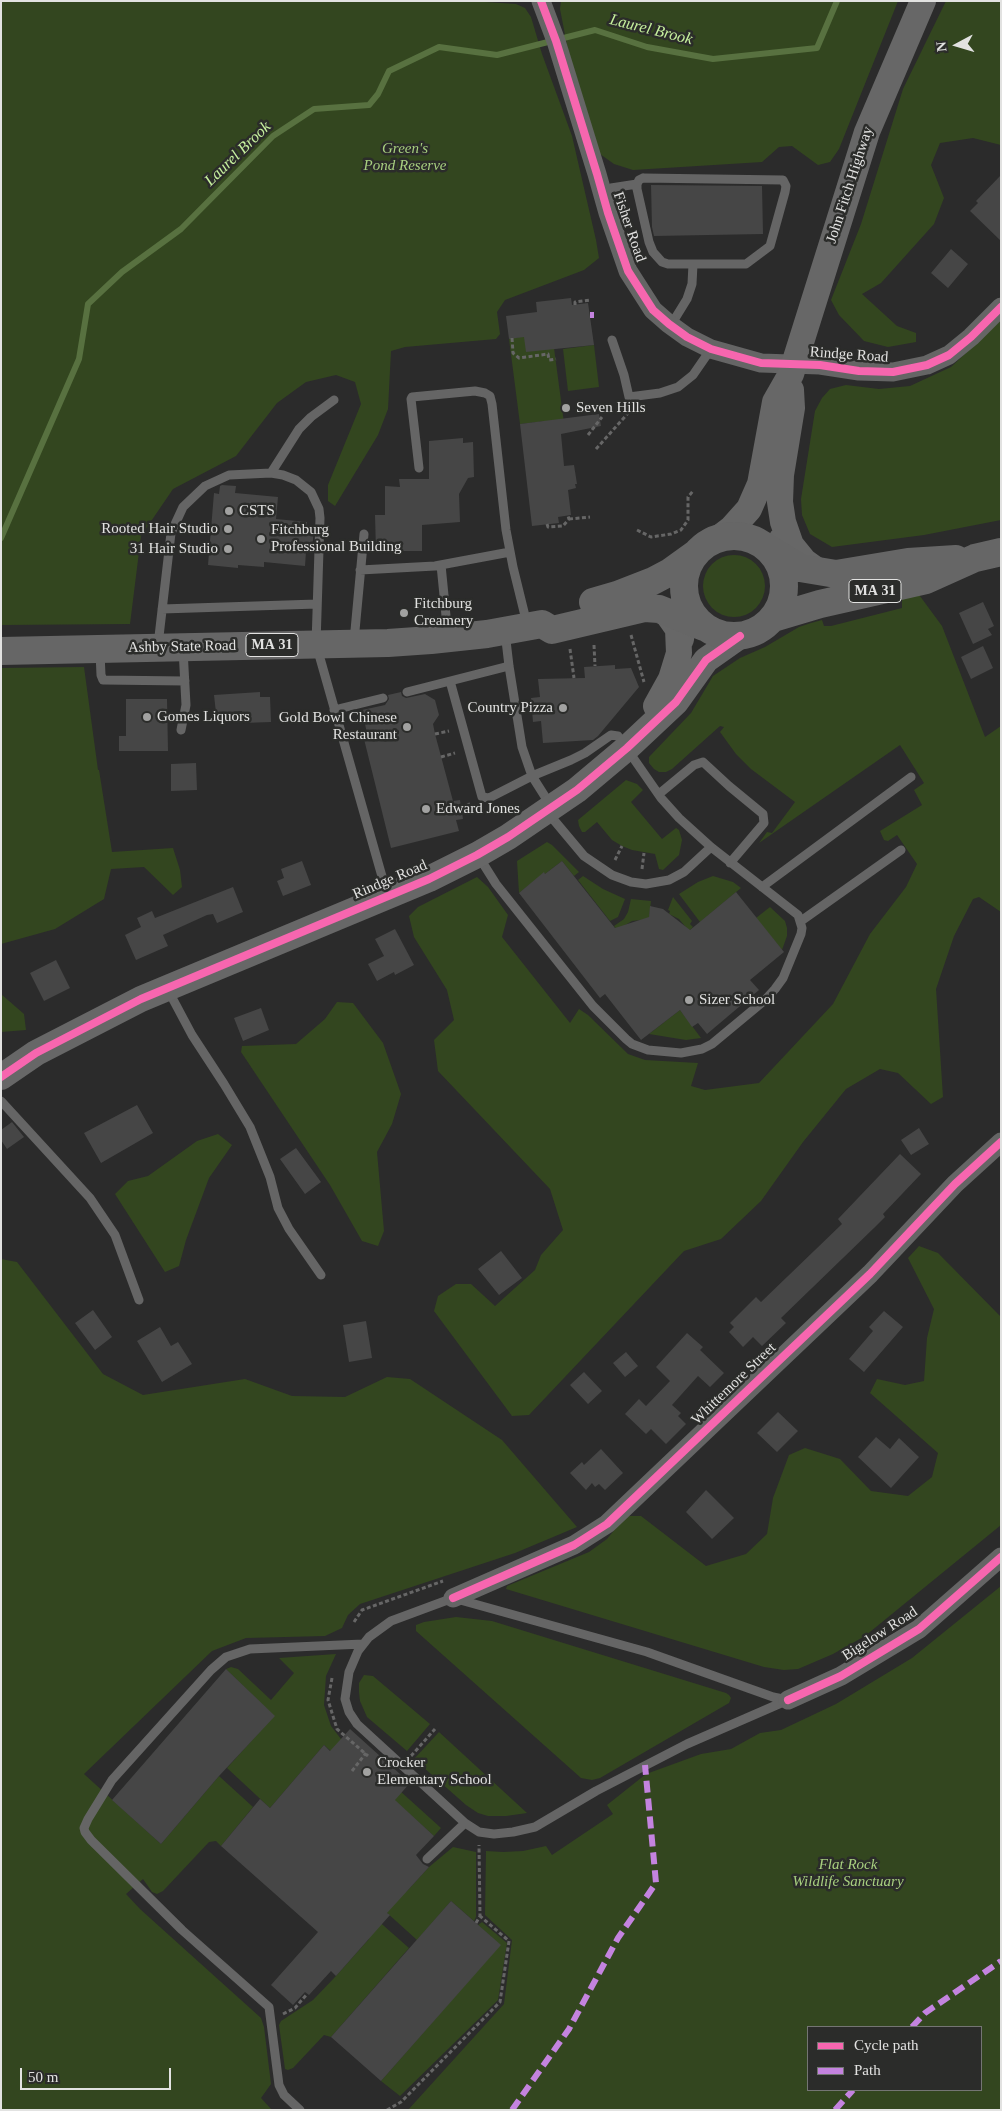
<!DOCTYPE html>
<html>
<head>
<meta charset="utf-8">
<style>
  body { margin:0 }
  #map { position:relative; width:1002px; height:2111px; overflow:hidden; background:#2b2b2b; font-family:Georgia,serif }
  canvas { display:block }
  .frame { position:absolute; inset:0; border:2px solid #e2e2e1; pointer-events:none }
  .legend { position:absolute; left:807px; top:2026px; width:175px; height:65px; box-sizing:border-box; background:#2b2c2a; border:1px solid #747573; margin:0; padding:6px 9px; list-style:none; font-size:15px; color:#e2e2e1 }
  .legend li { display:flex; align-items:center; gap:10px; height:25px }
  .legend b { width:25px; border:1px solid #747573 }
  .north { position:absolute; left:932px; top:20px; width:50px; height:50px; -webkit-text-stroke:4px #2b2c2a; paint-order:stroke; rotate:264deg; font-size:14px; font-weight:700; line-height:20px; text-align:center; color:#e2e2e1 }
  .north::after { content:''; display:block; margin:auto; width:18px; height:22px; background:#e2e2e1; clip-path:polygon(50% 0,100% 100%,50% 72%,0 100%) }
  .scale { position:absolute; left:20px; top:2068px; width:151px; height:22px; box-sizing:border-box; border:2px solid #e2e2e1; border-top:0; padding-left:6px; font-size:15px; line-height:18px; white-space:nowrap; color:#e2e2e1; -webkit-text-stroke:4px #2b2c2a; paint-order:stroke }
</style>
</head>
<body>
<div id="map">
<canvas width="1002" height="2111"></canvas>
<div class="frame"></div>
<ul class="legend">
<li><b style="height:6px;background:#f766af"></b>Cycle path</li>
<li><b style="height:6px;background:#c483df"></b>Path</li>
</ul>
<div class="north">N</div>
<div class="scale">50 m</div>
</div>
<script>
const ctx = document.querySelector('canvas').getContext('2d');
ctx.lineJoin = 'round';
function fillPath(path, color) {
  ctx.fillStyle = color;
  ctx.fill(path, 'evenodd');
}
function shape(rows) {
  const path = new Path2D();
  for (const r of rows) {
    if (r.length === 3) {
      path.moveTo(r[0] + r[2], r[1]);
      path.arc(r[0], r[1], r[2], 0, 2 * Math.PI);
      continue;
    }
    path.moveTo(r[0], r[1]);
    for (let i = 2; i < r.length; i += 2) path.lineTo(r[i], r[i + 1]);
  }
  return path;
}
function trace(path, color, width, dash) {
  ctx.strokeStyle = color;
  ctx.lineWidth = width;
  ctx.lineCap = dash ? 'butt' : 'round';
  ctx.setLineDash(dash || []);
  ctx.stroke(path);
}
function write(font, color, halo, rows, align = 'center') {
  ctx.font = font + ' Georgia,serif';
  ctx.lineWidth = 5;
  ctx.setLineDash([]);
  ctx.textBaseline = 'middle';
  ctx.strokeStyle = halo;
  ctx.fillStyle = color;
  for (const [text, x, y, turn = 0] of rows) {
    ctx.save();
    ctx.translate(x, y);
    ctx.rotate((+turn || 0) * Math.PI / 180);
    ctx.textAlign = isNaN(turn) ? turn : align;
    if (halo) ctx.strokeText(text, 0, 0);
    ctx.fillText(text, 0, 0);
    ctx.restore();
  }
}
const green = shape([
  [1,1,470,1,516,4,525,8,531,17,542,54,572,136,596,240,599,258,584,270,505,300,497,312,500,334,496,339,405,347,391,351,388,409,378,435,335,506,328,501,328,485,361,404,355,382,336,375,306,382,277,403,236,456,173,489,141,536,130,624,1,625],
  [561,1,898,1,839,149,830,162,818,165,792,146,779,147,762,162,633,170,614,164,600,154,568,50,560,9],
  [946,1,1001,1,1001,145,973,138,940,143,931,165,944,198,934,224,881,283,862,294,897,326,916,333,916,342,888,347,864,341,839,315,831,300,861,224,903,89],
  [1001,320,1001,520,924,535,832,547,810,534,802,515,801,499,815,411,822,398,830,389,846,385,879,389,910,386,951,367],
  [524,336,554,348,564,423,546,421,520,424,509,339],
  [594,345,599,387,568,391,563,349],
  [734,586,31],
  [917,592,942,626,985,737,1001,726,1001,912,979,897,973,899,954,936,936,989,943,1097,931,1104,898,1073,880,1069,846,1089,803,1142,761,1201,721,1239,684,1251,529,1415,512,1416,434,1311,438,1296,456,1284,471,1284,495,1306,535,1270,541,1255,563,1230,550,1189,438,1071,434,1040,454,1020,447,990,414,937,409,916,418,907,477,877,488,887,508,915,502,937,570,1023,579,1009,588,1015,628,1054,645,1060,698,1063,691,1086,705,1090,759,1083,833,1004,870,934,906,887,917,864,897,835,888,841,884,840,880,831,922,805,914,790,924,783,900,745,759,843,767,832,772,833,795,802,751,769,736,754,720,732,724,727,720,726,672,769,666,772,659,772,654,769,649,763,649,757,691,713,713,676,740,658,765,647,799,627,811,623,822,620,824,626,831,626,902,608,902,596],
  [84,667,98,770,99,770,112,852,173,848,180,870,182,887,173,895,144,867,111,869,104,899,55,929,1,944,1,668],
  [626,780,637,784,643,790,631,802,662,839,676,828,679,830,682,840,679,855,663,870,659,869,655,854,632,850,622,846,612,840,597,822,585,832,582,832,579,826,578,820],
  [547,842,552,845,579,872,574,876,562,861,545,874,544,873,519,893,517,861],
  [583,876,603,889,625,899,618,917,610,921,578,880],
  [713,876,733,882,741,888,700,922,679,894,698,882],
  [673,897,692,921,690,924,693,927,689,931,679,919,669,914,670,911,668,910],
  [631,899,651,901,649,919,632,921,617,930,614,926,624,919,628,912],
  [770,907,785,921,787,928,787,936,782,950,756,918],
  [1,994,24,1014,26,1030,1,1032],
  [337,1002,353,1003,383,1043,401,1094,392,1124,377,1152,384,1231,378,1246,362,1241,330,1185,241,1052,242,1046,296,1044,325,1019],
  [680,1010,701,1038,686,1040,649,1034],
  [218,1134,232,1145,209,1178,186,1240,179,1266,165,1272,115,1194,128,1181,148,1176,197,1141],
  [919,1246,938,1253,1001,1317,1001,1525,865,1636,833,1654,798,1669,784,1670,764,1667,506,1589,507,1586,589,1552,607,1539,626,1516,641,1516,706,1566,746,1554,767,1534,773,1498,789,1455,805,1448,840,1459,871,1491,908,1496,932,1477,938,1453,870,1393,877,1379,905,1385,924,1381,927,1338,934,1309,908,1258],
  [1,1259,17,1262,103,1374,143,1395,245,1379,292,1396,345,1397,387,1377,410,1379,502,1440,577,1527,515,1553,360,1604,348,1615,342,1628,325,1636,246,1638,212,1651,84,1774,161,1844,219,1776,253,1807,221,1846,216,1841,209,1842,163,1891,157,1894,152,1892,143,1879,126,1894,140,1909,261,2018,264,2027,271,2084,261,2098,272,2110,1,2110],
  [1001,1586,1001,2110,408,2110,504,2004,512,1940,485,1915,486,1851,503,1852,523,1851,546,1846,552,1855,613,1814,607,1805,646,1774,701,1754,731,1749,760,1733,781,1730,836,1704,912,1658],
  [808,2027,981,2027,981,2090,808,2090],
  [456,1617,492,1621,726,1693,729,1695,731,1698,729,1703,600,1778,592,1780,581,1778,416,1631,416,1625,424,1622],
  [336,1654,326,1676,324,1705,331,1726,341,1739,347,1765,324,1745,270,1808,227,1768,274,1716,226,1669,231,1667,238,1669,271,1700,294,1673,279,1658],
  [364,1675,373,1676,430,1724,407,1751,367,1717,360,1701,359,1692,359,1683],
  [439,1732,527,1813,506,1816,488,1816,478,1813,466,1805,414,1759],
  [368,1762,441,1828,434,1836,361,1770],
  [453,1847,476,1852,476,1917,474,1921,451,1901,417,1940,375,1902,407,1891,429,1867],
  [375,1918,409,1948,331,2037,324,2035,293,2068,288,2070,285,2069,279,2025,281,2021,313,2000,336,1976,369,1939],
  [482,1922,507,1943,498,2000,400,2096,381,2081,500,1945,478,1925]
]);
const stream = shape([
  [1,538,79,359,88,304,122,272,181,229,273,136,314,109,369,105,378,94,389,71,439,47,497,55,595,30,647,47,713,59,817,48,837,1]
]);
const building = shape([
  [1001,175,1001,241,970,211,978,203,976,201],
  [651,185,762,186,763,234,654,236,652,227],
  [951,249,968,264,948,288,931,273],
  [571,298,572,305,588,303,594,345,526,352,524,337,509,339,506,316,537,312,536,302],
  [599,414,601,426,561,434,564,466,574,465,577,484,575,484,576,488,568,490,571,515,558,517,559,523,532,526,520,424],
  [463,438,463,443,473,442,474,477,468,478,459,494,460,522,422,525,422,551,376,551,375,515,385,515,385,486,400,487,399,479,429,479,429,441],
  [222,485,236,486,235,493,278,497,276,519,307,522,307,525,314,526,312,552,306,552,305,566,264,562,264,567,238,565,238,568,208,565,214,493,219,494,220,486],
  [983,602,994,626,988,629,992,635,973,644,959,613],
  [983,646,993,668,971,679,961,657],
  [615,665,615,669,631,668,639,687,598,736,593,740,543,743,541,721,533,722,531,698,540,697,538,679,585,678,584,667],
  [260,692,260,697,270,697,271,722,243,723,242,711,216,713,214,695],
  [401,692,402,696,406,698,425,694,435,700,439,715,433,724,435,734,453,801,460,800,463,819,456,820,459,831,391,848,364,739,368,738,362,710,385,705,389,699,388,695],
  [126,699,167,699,168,751,119,751,119,736,126,736],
  [196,763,197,790,171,791,171,764],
  [302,861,311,885,283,896,277,881,284,878,281,869],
  [562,861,615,928,649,917,650,906,663,909,690,930,736,892,784,952,750,980,759,990,707,1034,698,1023,692,1027,680,1010,641,1040,605,994,600,998,519,893,544,872,545,874],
  [233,887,243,912,217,923,213,914,207,915,163,935,168,946,136,960,125,935,141,927,137,918,152,911,155,918],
  [395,929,414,965,395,975,394,972,377,981,368,964,384,956,375,939],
  [56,960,70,988,44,1001,30,973],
  [261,1008,269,1030,243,1041,234,1018],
  [137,1105,153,1133,101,1163,84,1133],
  [12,1122,24,1137,7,1149,1,1140,1,1130],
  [919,1128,929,1144,911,1155,901,1140],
  [296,1148,321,1182,305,1194,280,1159],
  [900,1154,921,1174,883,1214,885,1217,874,1228,781,1318,786,1323,762,1346,753,1337,743,1347,729,1332,734,1327,730,1323,756,1297,761,1302,842,1224,838,1219],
  [501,1251,522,1278,499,1295,478,1269],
  [93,1310,112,1337,95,1350,75,1323],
  [884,1311,903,1327,864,1372,849,1359,873,1331,869,1327],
  [366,1321,372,1358,349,1362,343,1325],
  [160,1327,171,1346,178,1342,192,1364,162,1382,137,1341],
  [687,1333,703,1347,700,1350,724,1373,710,1387,698,1376,672,1405,681,1413,678,1416,686,1424,666,1444,651,1429,646,1434,625,1414,639,1399,646,1406,670,1381,656,1367],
  [626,1352,638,1366,625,1377,613,1363],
  [584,1372,602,1391,588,1404,570,1385],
  [778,1412,798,1431,777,1452,757,1433],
  [876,1437,890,1449,899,1438,919,1457,891,1488,858,1457],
  [601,1449,623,1473,605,1490,599,1484,595,1487,592,1483,586,1490,570,1473,582,1462,584,1465],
  [706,1490,734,1518,712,1539,686,1512],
  [226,1669,275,1716,219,1776,161,1844,112,1800],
  [350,1729,410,1783,395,1800,434,1836,416,1855,423,1864,429,1867,387,1913,390,1915,336,1976,331,1971,309,1995,305,1992,293,2005,271,1985,318,1932,221,1846,260,1799,270,1808,324,1745,330,1751],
  [451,1901,501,1945,381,2081,331,2037]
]);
const path = shape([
  [575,305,575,302,591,300],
  [512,338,513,353,519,358,548,354,549,360,556,359],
  [588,435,602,417],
  [596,449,630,411],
  [569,519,590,517],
  [547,524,548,527,563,526,569,519,568,516],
  [637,530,651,537,671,534,681,530,688,520,688,497,693,491],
  [631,635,644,682],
  [594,645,595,666],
  [570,649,574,678],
  [435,734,449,731],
  [441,757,455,753],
  [461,807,470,804],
  [615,860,622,846],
  [642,869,644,853],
  [354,1622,362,1610,443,1581],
  [332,1678,328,1700,337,1729,368,1756],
  [411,1756,435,1729],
  [352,1771,366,1753],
  [476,1923,480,1916,479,1845],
  [283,2014,295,2008,307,1994],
  [387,2110,401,2102,500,2002,509,1941,480,1916]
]);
const lane = shape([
  [643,178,783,180,786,186,785,192,770,246,746,264,668,264,662,262,653,252,649,242,637,189,637,184,639,180,643,178],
  [602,192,611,188,637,184],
  [671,325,687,299,692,284,693,264],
  [612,340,624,375,629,397,660,393,678,387,693,375,711,349],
  [419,468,411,399,412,397,475,391,485,393,490,396,492,404,506,530,513,567,527,624],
  [271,473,299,429,311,417,334,400],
  [441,565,448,636],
  [360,570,435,566,510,552],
  [162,609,317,604],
  [505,632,509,666,522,747,532,776,551,806],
  [354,641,364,534],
  [158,645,171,533,183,507,205,486,229,475,271,473,283,475,296,480,311,492,319,509,320,518,316,644,387,894],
  [100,653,101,675,103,680,185,681],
  [450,681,482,797,489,798,532,776,571,760,585,753,611,735,618,736,661,798,679,818,711,847,798,915,802,928,801,934,783,978,775,989,765,1000,712,1044,702,1049,681,1053,648,1050,632,1044,626,1039,593,1006,496,884,479,857],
  [407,692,509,666],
  [334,710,383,698],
  [181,730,186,705,183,649],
  [659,794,694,765,703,762,729,786,763,814,764,823,730,863],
  [548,813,584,856,612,875,631,882,646,884,669,880,684,872,711,847],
  [762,887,911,777],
  [801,921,901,850],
  [168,990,192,1035,224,1084,250,1127,270,1177,278,1208,289,1229,321,1275],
  [1,1101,90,1198,115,1235,139,1300],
  [453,1598,647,1652,773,1697,788,1700,687,1744,596,1791,535,1827,513,1832,494,1834,479,1832,465,1823,357,1724,349,1712,345,1699,349,1672,358,1651,369,1637,391,1621,453,1598],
  [427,1859,465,1823],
  [300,2110,284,2095,279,2085,269,2007,182,1930,91,1840,85,1832,84,1828,88,1819,112,1780,211,1670,226,1657,250,1649,363,1644]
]);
const street = shape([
  [541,1,556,41,597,174,608,213,628,271,653,310,669,324,687,337,711,349,761,363,820,365,859,371,893,372,927,365,949,355,971,337,1001,307],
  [453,1598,574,1545,607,1524,870,1274,955,1184,1001,1142],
  [788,1700,841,1676,919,1629,1001,1557]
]);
const secondary = shape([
  [791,390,792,408,781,475,780,502,783,522,791,545,804,561,818,571],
  [719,538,732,528,749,509,760,484,775,402,791,374,867,132,923,1],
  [781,540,784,581],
  [681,639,685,609,684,592],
  [656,706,671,679,679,653,678,629,666,612],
  [1,1077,36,1053,141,999,429,879,477,855,508,837,577,790,627,748,676,702,706,660,740,636]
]);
const primary = shape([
  [734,586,50],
  [769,549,800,568,836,574,908,562,956,559],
  [593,602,617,595,653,581,670,572,695,554],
  [773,618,820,604,926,580,975,558,1001,552],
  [1,651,388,643,431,640,487,634,542,624,552,630,645,608,659,609,704,627]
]);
const quiet = shape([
  [590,315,594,315],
  [912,2027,925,2013,1001,1961],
  [512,2110,569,2029,618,1938,656,1883,645,1765],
  [835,2110,853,2090]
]);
const cycleway = shape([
  [541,1,556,41,597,174,608,213,628,271,653,310,669,324,687,337,711,349,761,363,820,365,859,371,893,372,927,365,949,355,971,337,1001,307],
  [1,1077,36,1053,141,999,429,879,477,855,508,837,577,790,627,748,676,702,706,660,740,636],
  [453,1598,574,1545,607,1524,870,1274,955,1184,1001,1142],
  [788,1700,841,1676,919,1629,1001,1557]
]);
const markers = [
  [566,408,5,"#a2a2a1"],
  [229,511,5,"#a2a2a1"],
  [228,529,5,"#a2a2a1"],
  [261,539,5,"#a2a2a1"],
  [228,549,5,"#a2a2a1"],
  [404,613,5,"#a2a2a1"],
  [563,708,5,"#a2a2a1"],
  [147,717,5,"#a2a2a1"],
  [407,727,5,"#a2a2a1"],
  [426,809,5,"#a2a2a1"],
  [689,1000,5,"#a2a2a1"],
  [367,1772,5,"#a2a2a1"]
];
const shields = [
  [875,591,52],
  [272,645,52]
];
const shieldNames = [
  ["MA 31",875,591],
  ["MA 31",272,645]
];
const parkNames = [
  ["Green's",405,149],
  ["Pond Reserve",405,166],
  ["Flat Rock",848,1865],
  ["Wildlife Sanctuary",848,1882]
];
const streetNames = [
  ["John Fitch Highway",850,185,-72],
  ["Fisher Road",629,227,71],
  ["Rindge Road",849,355,4],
  ["Ashby State Road",182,647,-1],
  ["Rindge Road",390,880,-23],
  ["Whittemore Street",734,1384,-44],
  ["Bigelow Road",880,1634,-33]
];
const poiNames = [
  ["Seven Hills",576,408],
  ["CSTS",239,511],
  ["Rooted Hair Studio",218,529,"right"],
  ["Fitchburg",271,530],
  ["Professional Building",271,547],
  ["31 Hair Studio",218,549,"right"],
  ["Fitchburg",414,604],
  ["Creamery",414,621],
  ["Country Pizza",553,708,"right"],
  ["Gomes Liquors",157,717],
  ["Gold Bowl Chinese",397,718,"right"],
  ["Restaurant",397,735,"right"],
  ["Edward Jones",436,809],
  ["Sizer School",699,1000],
  ["Crocker",377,1763],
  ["Elementary School",377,1780]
];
const waterNames = [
  ["Laurel Brook",651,30,14],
  ["Laurel Brook",238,154,-44]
];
fillPath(green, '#33461f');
trace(stream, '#587140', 6);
fillPath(building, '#464646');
trace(path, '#666', 3, [4, 2.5]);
trace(lane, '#656565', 9);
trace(street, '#656565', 19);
trace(secondary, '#676767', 26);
trace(primary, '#666', 28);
trace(quiet, '#c483df', 6, [12, 6]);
trace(cycleway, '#f766af', 8);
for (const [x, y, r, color] of markers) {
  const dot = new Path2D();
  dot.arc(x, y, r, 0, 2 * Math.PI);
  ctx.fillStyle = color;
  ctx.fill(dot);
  trace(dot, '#2b2c2a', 2);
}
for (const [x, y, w] of shields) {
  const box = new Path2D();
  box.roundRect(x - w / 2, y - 11.5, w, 23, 4);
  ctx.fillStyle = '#2b2c2a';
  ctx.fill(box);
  trace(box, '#e2e2e1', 1);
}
write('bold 14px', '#e2e2e1', null, shieldNames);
write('italic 15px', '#a7cf7f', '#2b2c2a', parkNames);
write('15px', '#e2e2e1', '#2b2c2a', streetNames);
write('15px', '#e2e2e1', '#2b2c2a', poiNames, 'left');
write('italic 16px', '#c6f09e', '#2b2c2a', waterNames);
</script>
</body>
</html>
